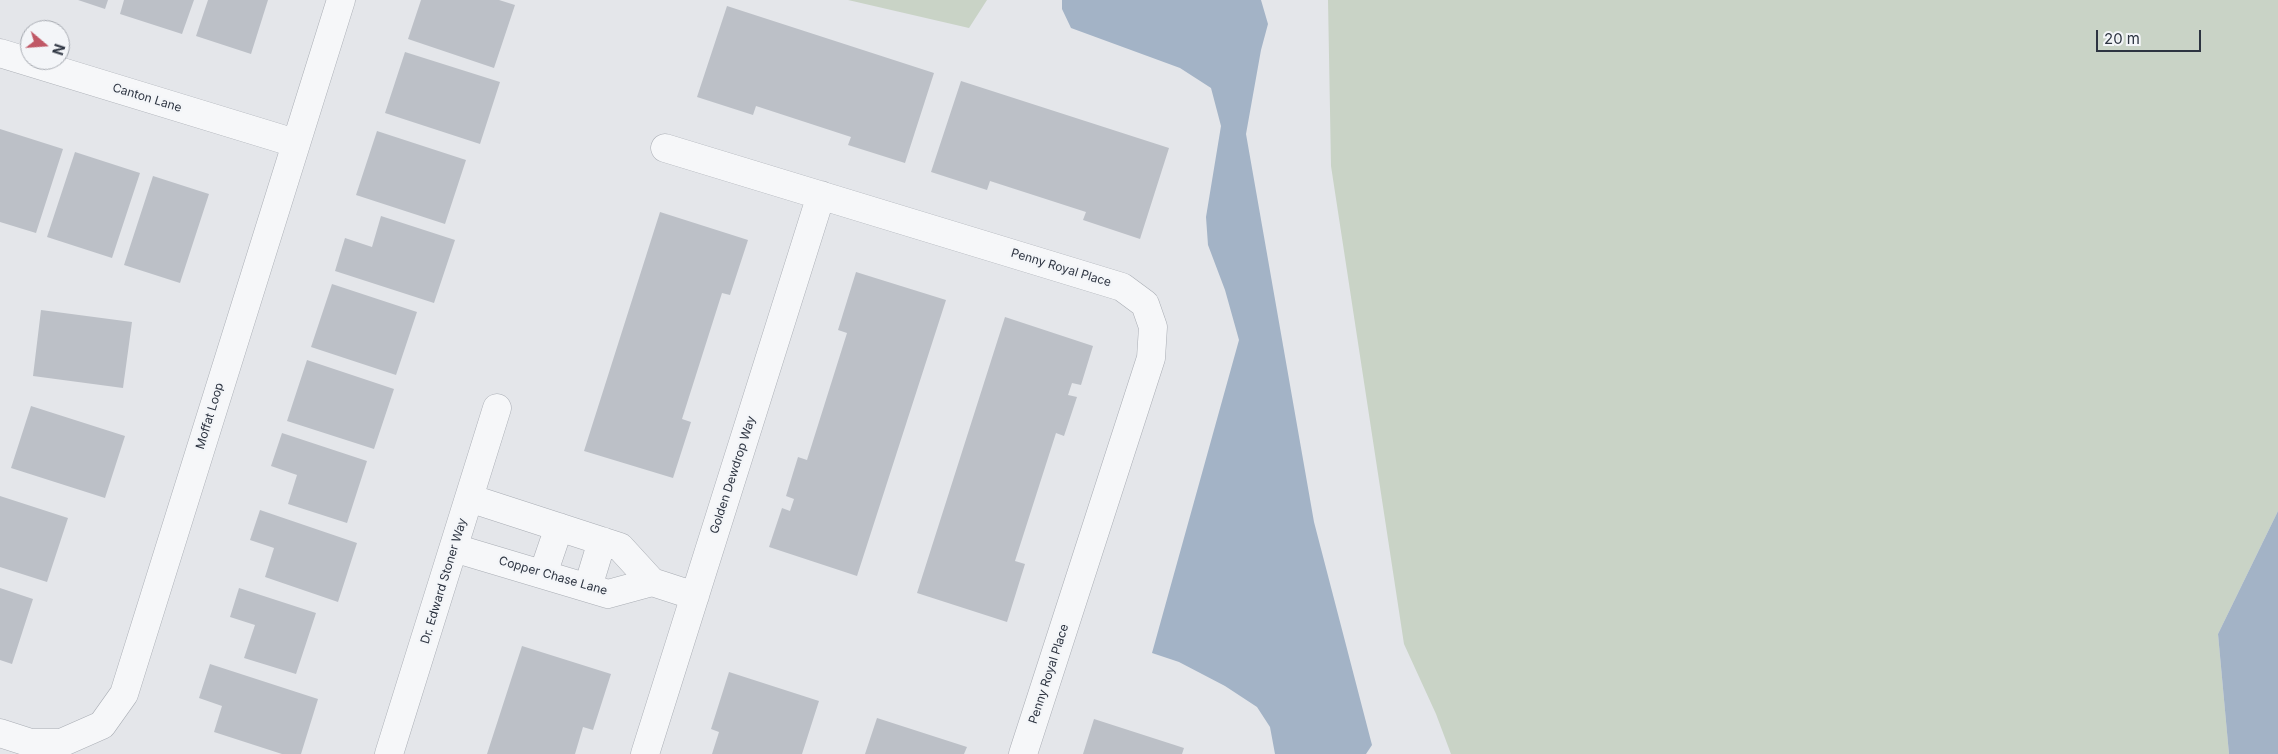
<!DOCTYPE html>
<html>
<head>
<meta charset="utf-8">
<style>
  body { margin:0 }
  #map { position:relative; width:2278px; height:754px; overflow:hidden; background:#e4e6ea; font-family:Inter,sans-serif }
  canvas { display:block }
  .north { position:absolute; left:20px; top:20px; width:50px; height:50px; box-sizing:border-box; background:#f3f5f8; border:1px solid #a4a8af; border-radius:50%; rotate:108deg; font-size:14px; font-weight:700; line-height:20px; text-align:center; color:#2d3441 }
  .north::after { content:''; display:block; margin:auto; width:18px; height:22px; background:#c05866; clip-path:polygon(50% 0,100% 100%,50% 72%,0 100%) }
  .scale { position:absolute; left:2096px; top:30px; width:105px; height:22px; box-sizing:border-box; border:2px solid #2d3441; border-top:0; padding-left:6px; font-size:15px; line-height:18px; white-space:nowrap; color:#2d3441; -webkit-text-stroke:4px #f3f5f8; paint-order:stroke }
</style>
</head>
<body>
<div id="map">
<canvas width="2278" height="754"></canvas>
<div class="north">N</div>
<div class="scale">20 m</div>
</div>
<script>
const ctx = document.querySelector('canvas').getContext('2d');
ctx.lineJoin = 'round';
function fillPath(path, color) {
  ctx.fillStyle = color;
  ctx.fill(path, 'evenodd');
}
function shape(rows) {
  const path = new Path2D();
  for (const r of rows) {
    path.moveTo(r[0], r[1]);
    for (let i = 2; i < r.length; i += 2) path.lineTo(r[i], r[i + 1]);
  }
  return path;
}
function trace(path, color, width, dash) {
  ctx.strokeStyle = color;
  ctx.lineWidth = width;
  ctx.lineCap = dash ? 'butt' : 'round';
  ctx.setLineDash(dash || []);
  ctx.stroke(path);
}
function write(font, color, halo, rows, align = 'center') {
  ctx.font = font + ' Inter,sans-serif';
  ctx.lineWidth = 4.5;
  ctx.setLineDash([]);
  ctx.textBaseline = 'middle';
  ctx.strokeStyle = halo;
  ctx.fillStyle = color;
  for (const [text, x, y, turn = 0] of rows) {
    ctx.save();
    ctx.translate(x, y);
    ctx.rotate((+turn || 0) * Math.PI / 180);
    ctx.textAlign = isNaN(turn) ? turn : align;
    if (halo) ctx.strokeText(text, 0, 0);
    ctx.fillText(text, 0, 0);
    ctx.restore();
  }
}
const green = shape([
  [848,0,987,0,969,28],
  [1328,0,2278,0,2278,511,2218,634,2229,754,1451,754,1436,714,1404,644,1331,166]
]);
const water = shape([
  [1062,0,1261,0,1268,24,1261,50,1246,134,1314,522,1372,745,1366,754,1275,754,1270,727,1257,707,1225,686,1179,662,1152,653,1239,340,1225,290,1208,245,1206,217,1221,126,1211,88,1180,68,1071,28,1062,9],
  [2278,511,2278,754,2229,754,2218,634]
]);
const building = shape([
  [78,0,108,0,105,9],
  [124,0,194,0,182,34,120,14],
  [208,0,268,0,251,54,196,36],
  [421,0,499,0,515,5,494,68,408,39],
  [727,6,934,73,905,163,848,145,851,137,756,106,753,115,697,97],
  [405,52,500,82,480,144,385,113],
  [961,81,1169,148,1140,239,1083,220,1086,212,990,181,987,190,931,172],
  [0,129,63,149,36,233,0,222],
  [377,131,466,160,445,224,356,195],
  [75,152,140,173,112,258,47,237],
  [153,176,209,194,180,283,124,265],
  [660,212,748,240,730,295,722,293,682,419,691,422,673,478,584,451],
  [381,216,455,240,434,303,335,271,345,238,372,247],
  [856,272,946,300,857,576,769,547,782,508,790,511,794,499,786,496,798,457,807,460,847,333,838,330],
  [332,284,417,312,396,375,311,347],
  [41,310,132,322,123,388,33,376],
  [1005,317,1093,346,1081,385,1072,383,1068,395,1077,397,1064,436,1056,433,1015,561,1025,564,1007,622,917,593],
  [307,360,394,389,374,449,287,421],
  [31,406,125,436,105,498,11,468],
  [282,433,367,461,347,523,288,504,297,475,271,466],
  [0,496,68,518,47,582,0,567],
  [260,510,357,543,338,602,265,577,274,548,250,540],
  [0,588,33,599,12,664,0,660],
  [239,588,316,613,296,674,244,658,255,625,230,617],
  [522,646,611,674,593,730,583,727,575,754,487,754],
  [210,664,318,699,301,754,282,754,214,732,222,706,199,698],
  [729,672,819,701,802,754,712,754,719,732,711,729],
  [877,718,967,747,964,754,865,754],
  [1094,719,1184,748,1182,754,1083,754]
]);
const minor = shape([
  [0,53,295,143],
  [665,148,1122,287,1145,304,1153,327,1151,358,1023,754],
  [469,498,620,547,652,582,695,596],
  [454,548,608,594,652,582],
  [543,574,559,527],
  [588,587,602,541],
  [0,733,31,743,61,743,102,725,124,694,341,0],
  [389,754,497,408],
  [645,754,821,195]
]);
const streetNames = [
  ["Canton Lane",147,98,17],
  ["Penny Royal Place",1061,268,17],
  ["Moffat Loop",210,416,-73],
  ["Golden Dewdrop Way",733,475,-72],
  ["Copper Chase Lane",553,576,16],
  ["Dr. Edward Stoner Way",444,581,-73],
  ["Penny Royal Place",1049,674,-72]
];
fillPath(green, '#c9d3c6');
fillPath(water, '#a3b3c6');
fillPath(building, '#bcc0c7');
trace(minor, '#a9adb4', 29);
trace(minor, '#f6f7f9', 28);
write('12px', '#2d3441', '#f3f5f8', streetNames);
</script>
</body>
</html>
